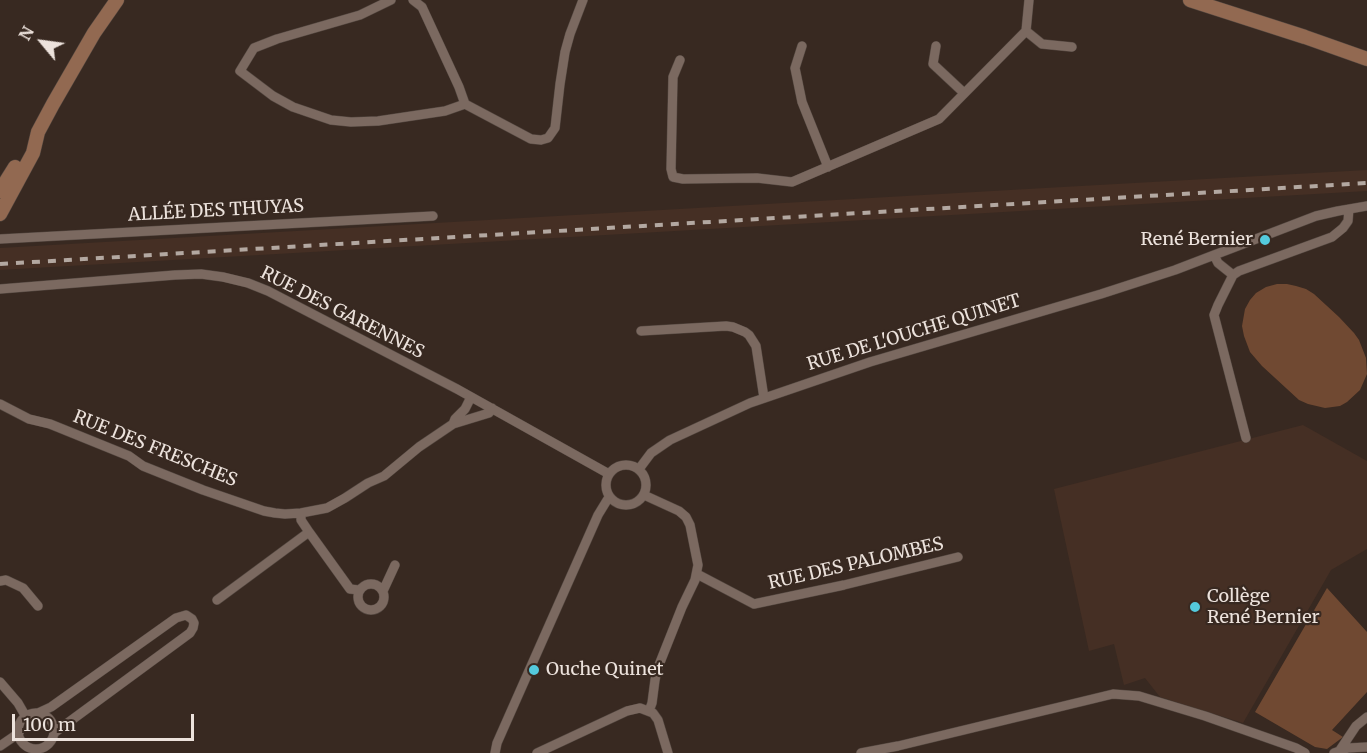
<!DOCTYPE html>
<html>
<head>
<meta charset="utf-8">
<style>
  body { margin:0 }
  #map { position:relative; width:1367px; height:753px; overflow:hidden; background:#382921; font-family:Merriweather,serif }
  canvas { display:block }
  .north { position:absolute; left:12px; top:12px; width:60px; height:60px; -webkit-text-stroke:4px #382921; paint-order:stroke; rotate:299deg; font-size:16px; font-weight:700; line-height:24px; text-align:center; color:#ece2dc }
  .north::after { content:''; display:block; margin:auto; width:21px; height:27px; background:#ece2dc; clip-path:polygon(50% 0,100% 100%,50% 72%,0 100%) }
  .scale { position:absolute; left:12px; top:714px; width:182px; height:27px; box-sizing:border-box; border:3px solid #ece2dc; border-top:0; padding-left:8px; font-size:18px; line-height:21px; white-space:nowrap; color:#ece2dc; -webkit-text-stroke:4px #382921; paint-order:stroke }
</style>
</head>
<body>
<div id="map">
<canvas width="1367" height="753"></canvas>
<div class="north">N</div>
<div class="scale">100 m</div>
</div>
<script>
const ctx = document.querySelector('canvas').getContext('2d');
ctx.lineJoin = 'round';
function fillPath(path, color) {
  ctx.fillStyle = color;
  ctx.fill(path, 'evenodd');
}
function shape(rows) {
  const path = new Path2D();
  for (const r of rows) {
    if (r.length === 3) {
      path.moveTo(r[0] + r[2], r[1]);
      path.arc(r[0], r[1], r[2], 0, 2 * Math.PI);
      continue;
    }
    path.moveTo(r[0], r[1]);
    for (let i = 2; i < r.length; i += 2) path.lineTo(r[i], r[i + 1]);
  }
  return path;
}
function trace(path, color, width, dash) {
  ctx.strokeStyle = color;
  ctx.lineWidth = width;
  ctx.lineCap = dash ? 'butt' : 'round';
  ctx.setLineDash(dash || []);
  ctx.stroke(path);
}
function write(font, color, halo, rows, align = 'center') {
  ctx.font = font + ' Merriweather,serif';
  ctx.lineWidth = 4.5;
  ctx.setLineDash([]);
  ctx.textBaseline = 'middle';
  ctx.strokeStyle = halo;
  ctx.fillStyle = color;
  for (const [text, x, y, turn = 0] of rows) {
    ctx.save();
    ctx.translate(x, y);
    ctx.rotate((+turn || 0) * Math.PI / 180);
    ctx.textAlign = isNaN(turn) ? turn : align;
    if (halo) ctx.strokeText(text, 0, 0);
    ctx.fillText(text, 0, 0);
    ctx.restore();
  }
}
const built = shape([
  [1367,170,1367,191,0,270,0,248,1045,188],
  [1303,425,1367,461,1367,549,1331,570,1243,723,1160,697,1145,678,1124,685,1114,644,1089,651,1054,489]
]);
const green = shape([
  [1277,284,1287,284,1296,286,1306,289,1314,294,1339,317,1354,333,1359,340,1366,358,1367,374,1360,390,1347,402,1340,406,1325,408,1308,404,1299,400,1262,366,1250,352,1244,336,1242,326,1245,309,1250,300,1256,293,1266,287],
  [1327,588,1367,632,1367,692,1332,730,1343,737,1327,749,1315,747,1255,712]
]);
const street = shape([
  [391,0,360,15,277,39,254,48,240,71,273,96,293,107,331,120,351,122,378,121,445,111,465,104],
  [413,0,422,7,459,87,465,104,531,139,541,140,548,138,555,128,560,84,565,52,570,34,583,0],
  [1026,31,1042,44,1072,47],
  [802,46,795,68,802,102,828,167],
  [936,46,933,64,964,93],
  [680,60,673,77,671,169,673,177,683,179,757,178,792,182,939,119,1026,31,1029,0],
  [0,239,433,216],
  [1214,255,1218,263,1233,275],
  [0,289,175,275,201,274,223,277,248,283,268,291,457,389,609,474],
  [641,331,726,326,733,327,745,332,749,335,756,346,764,398],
  [0,404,29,419,50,424,129,456,143,466,203,490,264,511,275,513,285,514,301,513,327,508,345,498,368,483,384,476,419,447,453,424,455,419,465,409,471,397],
  [453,424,489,413,492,408],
  [1246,438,1215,319,1214,315,1218,305,1233,275,1239,271,1332,237,1343,228,1348,221,1349,209],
  [626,485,20],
  [639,469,651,453,670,440,750,403,870,362,1101,294,1175,270,1316,216,1338,211,1367,206],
  [644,495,679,511,686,517,690,525,698,565,695,580,682,607,657,670,655,680,652,703,649,711],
  [309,532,350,589,359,590],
  [697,574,754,604,844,585,958,557],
  [0,581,6,580,23,588,38,606],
  [371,597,13],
  [383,591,395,565],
  [217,600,309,532,301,520,301,513],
  [0,682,18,703,26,717],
  [38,713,51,707,176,618,186,615,192,619,194,623,193,628,190,633,54,733],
  [36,731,18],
  [0,746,19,733],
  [1340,750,1356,726,1367,717],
  [495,753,497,743,598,515,609,497],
  [537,753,627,711,640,708,653,713,658,720,668,753],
  [861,753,898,746,1113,694,1139,696,1205,716,1296,748,1305,753],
  [1334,753,1348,748,1367,747]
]);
const secondary = shape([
  [1190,0,1305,37,1367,59],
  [0,191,15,167],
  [0,214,33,153,38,132,53,104,94,33,117,0]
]);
const rail = shape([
  [0,264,1367,183]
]);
const markers = [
  [1265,240,6,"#54cadd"],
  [1195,607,6,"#54cadd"],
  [534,670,6,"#54cadd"]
];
const streetNames = [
  ["ALLÉE DES THUYAS",216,211,-3],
  ["RUE DES GARENNES",342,313,27],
  ["RUE DE L'OUCHE QUINET",914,333,-17],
  ["RUE DES FRESCHES",155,449,22],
  ["RUE DES PALOMBES",856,564,-13]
];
const poiNames = [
  ["René Bernier",1253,240,"right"],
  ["Collège",1207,597],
  ["René Bernier",1207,618],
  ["Ouche Quinet",546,670]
];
fillPath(built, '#452f24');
fillPath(green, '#704932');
trace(street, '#544841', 10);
trace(secondary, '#544841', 15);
trace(street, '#7b6960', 9);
trace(secondary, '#926951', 14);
trace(rail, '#b3a8a1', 4, [8, 8]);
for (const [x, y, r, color] of markers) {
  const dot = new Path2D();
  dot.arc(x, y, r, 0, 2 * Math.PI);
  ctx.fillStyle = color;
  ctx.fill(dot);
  trace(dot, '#382921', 2);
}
write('18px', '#ece2dc', '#382921', streetNames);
write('18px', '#ece2dc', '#382921', poiNames, 'left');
</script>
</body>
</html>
